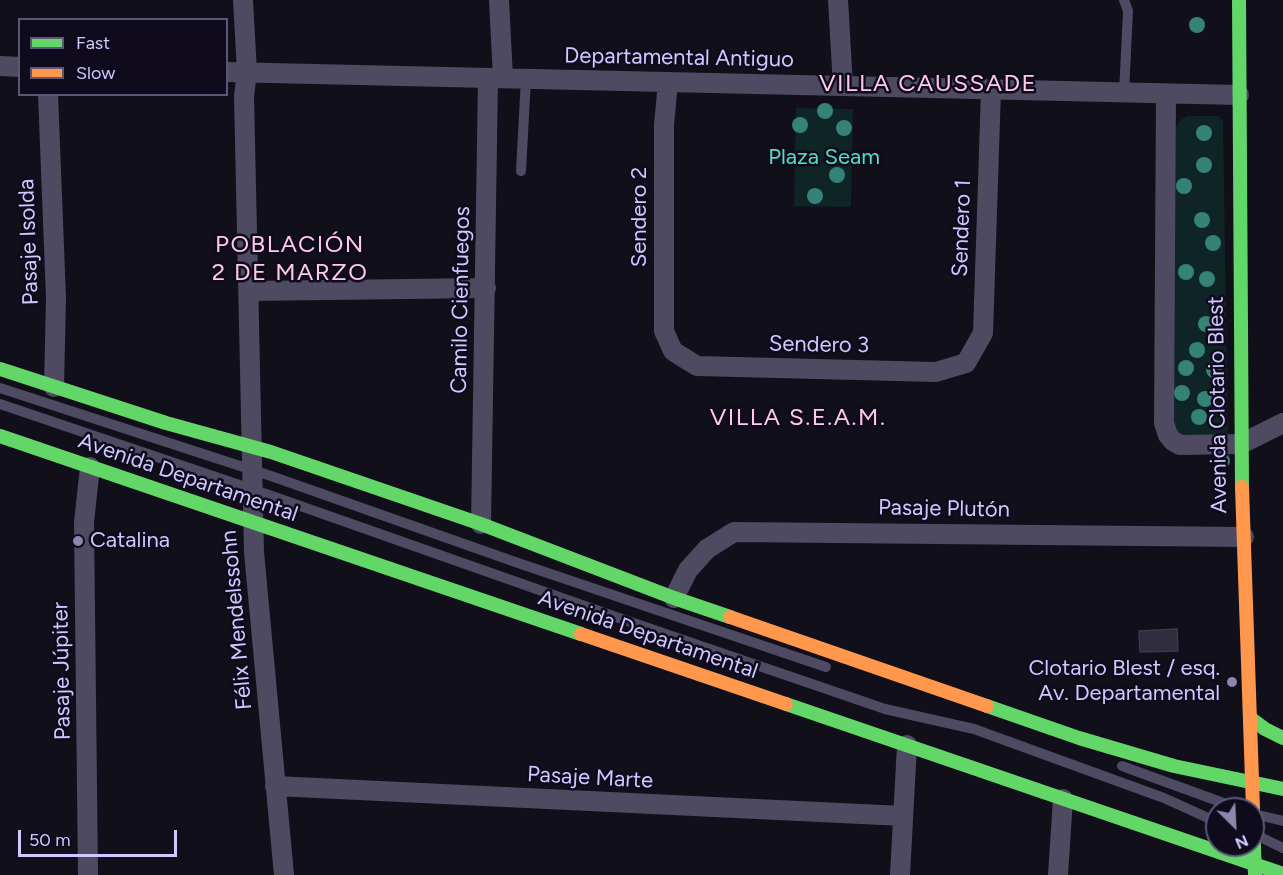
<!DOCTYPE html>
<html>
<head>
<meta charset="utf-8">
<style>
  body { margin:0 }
  #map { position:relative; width:1283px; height:875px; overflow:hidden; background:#110f19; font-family:Figtree,sans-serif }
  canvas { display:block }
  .legend { position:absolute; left:18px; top:18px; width:210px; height:78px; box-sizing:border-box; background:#0f0b1d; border:2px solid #5c5777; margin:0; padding:8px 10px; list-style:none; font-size:18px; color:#d0c8ff }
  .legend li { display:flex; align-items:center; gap:12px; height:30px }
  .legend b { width:30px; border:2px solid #5c5777 }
  .north { position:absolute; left:1205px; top:797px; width:60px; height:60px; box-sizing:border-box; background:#0f0b1d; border:2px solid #5c5777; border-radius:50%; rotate:156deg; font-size:16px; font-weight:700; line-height:24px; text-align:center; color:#d0c8ff }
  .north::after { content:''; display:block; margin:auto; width:21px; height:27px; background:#8d87ae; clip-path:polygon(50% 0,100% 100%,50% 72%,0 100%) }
  .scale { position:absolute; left:18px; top:830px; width:159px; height:27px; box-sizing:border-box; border:3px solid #d0c8ff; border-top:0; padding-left:8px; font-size:18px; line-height:21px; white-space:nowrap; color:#d0c8ff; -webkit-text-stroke:4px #0f0b1d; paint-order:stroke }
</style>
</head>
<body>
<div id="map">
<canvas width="1283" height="875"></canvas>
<ul class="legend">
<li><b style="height:8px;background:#63d668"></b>Fast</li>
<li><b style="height:8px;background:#ff974d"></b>Slow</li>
</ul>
<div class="north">N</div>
<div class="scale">50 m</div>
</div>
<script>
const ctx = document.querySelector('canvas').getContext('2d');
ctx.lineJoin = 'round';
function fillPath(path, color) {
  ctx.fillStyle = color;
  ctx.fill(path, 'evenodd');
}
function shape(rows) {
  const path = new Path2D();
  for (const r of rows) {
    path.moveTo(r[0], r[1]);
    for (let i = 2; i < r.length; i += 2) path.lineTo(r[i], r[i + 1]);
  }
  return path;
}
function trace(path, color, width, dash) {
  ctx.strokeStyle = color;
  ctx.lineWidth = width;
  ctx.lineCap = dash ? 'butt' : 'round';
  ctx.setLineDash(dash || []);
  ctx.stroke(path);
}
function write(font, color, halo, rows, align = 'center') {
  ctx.font = font + ' Figtree,sans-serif';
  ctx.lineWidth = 5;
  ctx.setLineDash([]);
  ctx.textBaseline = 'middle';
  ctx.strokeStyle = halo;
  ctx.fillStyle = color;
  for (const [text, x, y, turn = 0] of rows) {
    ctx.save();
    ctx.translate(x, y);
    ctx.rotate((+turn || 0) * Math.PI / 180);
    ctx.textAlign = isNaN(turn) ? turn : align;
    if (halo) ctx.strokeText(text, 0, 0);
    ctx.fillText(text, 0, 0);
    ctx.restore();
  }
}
const green = shape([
  [796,108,853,109,851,207,794,206],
  [1187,116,1219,116,1223,122,1228,442,1170,436,1176,128,1178,122]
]);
const building = shape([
  [1177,629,1178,651,1140,652,1139,631,1177,629]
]);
const lane = shape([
  [1124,93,1128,11,1124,0],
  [521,171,526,78],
  [0,388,271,476,521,564,826,667],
  [0,404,272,496,616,617,885,709,974,729,1164,798,1217,822],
  [1122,766,1240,809],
  [1254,814,1283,821],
  [1256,835,1283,848]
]);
const street = shape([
  [243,0,247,72,244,96,254,552,284,875],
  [499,0,503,78],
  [838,0,843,86],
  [0,66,20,67],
  [226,72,1239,95],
  [668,82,664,125,664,331,673,351,697,366,936,372,966,363,983,333,991,90],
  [48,94,56,298,54,387],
  [1166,94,1164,423,1168,435,1173,441,1180,445,1241,444,1283,423],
  [250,291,486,288],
  [481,524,488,78],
  [674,598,688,570,707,549,734,532,1244,537],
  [275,786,903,816],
  [88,875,84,522,90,467],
  [900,875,907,745],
  [1058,875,1063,799]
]);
const fast = shape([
  [1239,0,1242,487],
  [0,369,166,423,271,452,481,524,674,598,730,617],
  [0,436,581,634],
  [786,704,1283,874],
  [987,706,1079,738,1174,766,1283,789],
  [1250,718,1265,729,1283,738],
  [1253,819,1255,875]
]);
const slow = shape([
  [1242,487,1253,809],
  [730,617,987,706],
  [581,634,786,704]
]);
const trees = [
  [1197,25],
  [825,111],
  [800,125],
  [844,128],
  [1204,133],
  [1204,165],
  [837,175],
  [1184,186],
  [815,196],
  [1202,220],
  [1213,243],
  [1186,272],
  [1207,279],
  [1206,324],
  [1197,350],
  [1186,368],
  [1214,370],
  [1182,393],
  [1205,399],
  [1199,417],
  [1222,461]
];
const markers = [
  [78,541,6,"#8d87ae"],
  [1232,682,6,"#8d87ae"]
];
const streetNames = [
  ["Departamental Antiguo",679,58,1],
  ["Sendero 2",640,217,-90],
  ["Sendero 1",962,228,-88],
  ["Pasaje Isolda",29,242,-92],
  ["Camilo Cienfuegos",461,300,-89],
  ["Sendero 3",819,345,1],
  ["Avenida Clotario Blest",1218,405,-91],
  ["Avenida Departamental",188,478,19],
  ["Pasaje Plutón",944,509,1],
  ["Félix Mendelssohn",237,620,-95],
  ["Avenida Departamental",648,635,19],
  ["Pasaje Júpiter",62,671,-91],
  ["Pasaje Marte",590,778,3]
];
const parkNames = [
  ["Plaza Seam",824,158]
];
const poiNames = [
  ["Catalina",90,541],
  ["Clotario Blest / esq.",1220,669,"right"],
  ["Av. Departamental",1220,694,"right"]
];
const neighbourhoodNames = [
  ["VILLA CAUSSADE",928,84],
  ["POBLACIÓN",290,245],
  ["2 DE MARZO",290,273],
  ["VILLA S.E.A.M.",798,418]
];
fillPath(green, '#0e2425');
fillPath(building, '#302c3d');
trace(building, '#3d394f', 1.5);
trace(lane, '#4d4a62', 10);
trace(street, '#4d4a62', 20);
trace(fast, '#63d668', 14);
trace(slow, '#ff974d', 14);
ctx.fillStyle = '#358276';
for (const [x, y] of trees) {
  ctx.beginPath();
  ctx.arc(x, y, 8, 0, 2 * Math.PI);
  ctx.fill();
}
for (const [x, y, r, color] of markers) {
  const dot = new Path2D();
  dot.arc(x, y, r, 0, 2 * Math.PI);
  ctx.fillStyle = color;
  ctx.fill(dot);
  trace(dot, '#0f0b1d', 2);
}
write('22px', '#d0c8ff', '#0f0b1d', streetNames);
write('22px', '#53e0c2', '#0f0b1d', parkNames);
write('22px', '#d0c8ff', '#0f0b1d', poiNames, 'left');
ctx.letterSpacing = '1.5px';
write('24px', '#ffcae9', '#0f0b1d', neighbourhoodNames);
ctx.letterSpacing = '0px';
</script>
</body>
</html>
